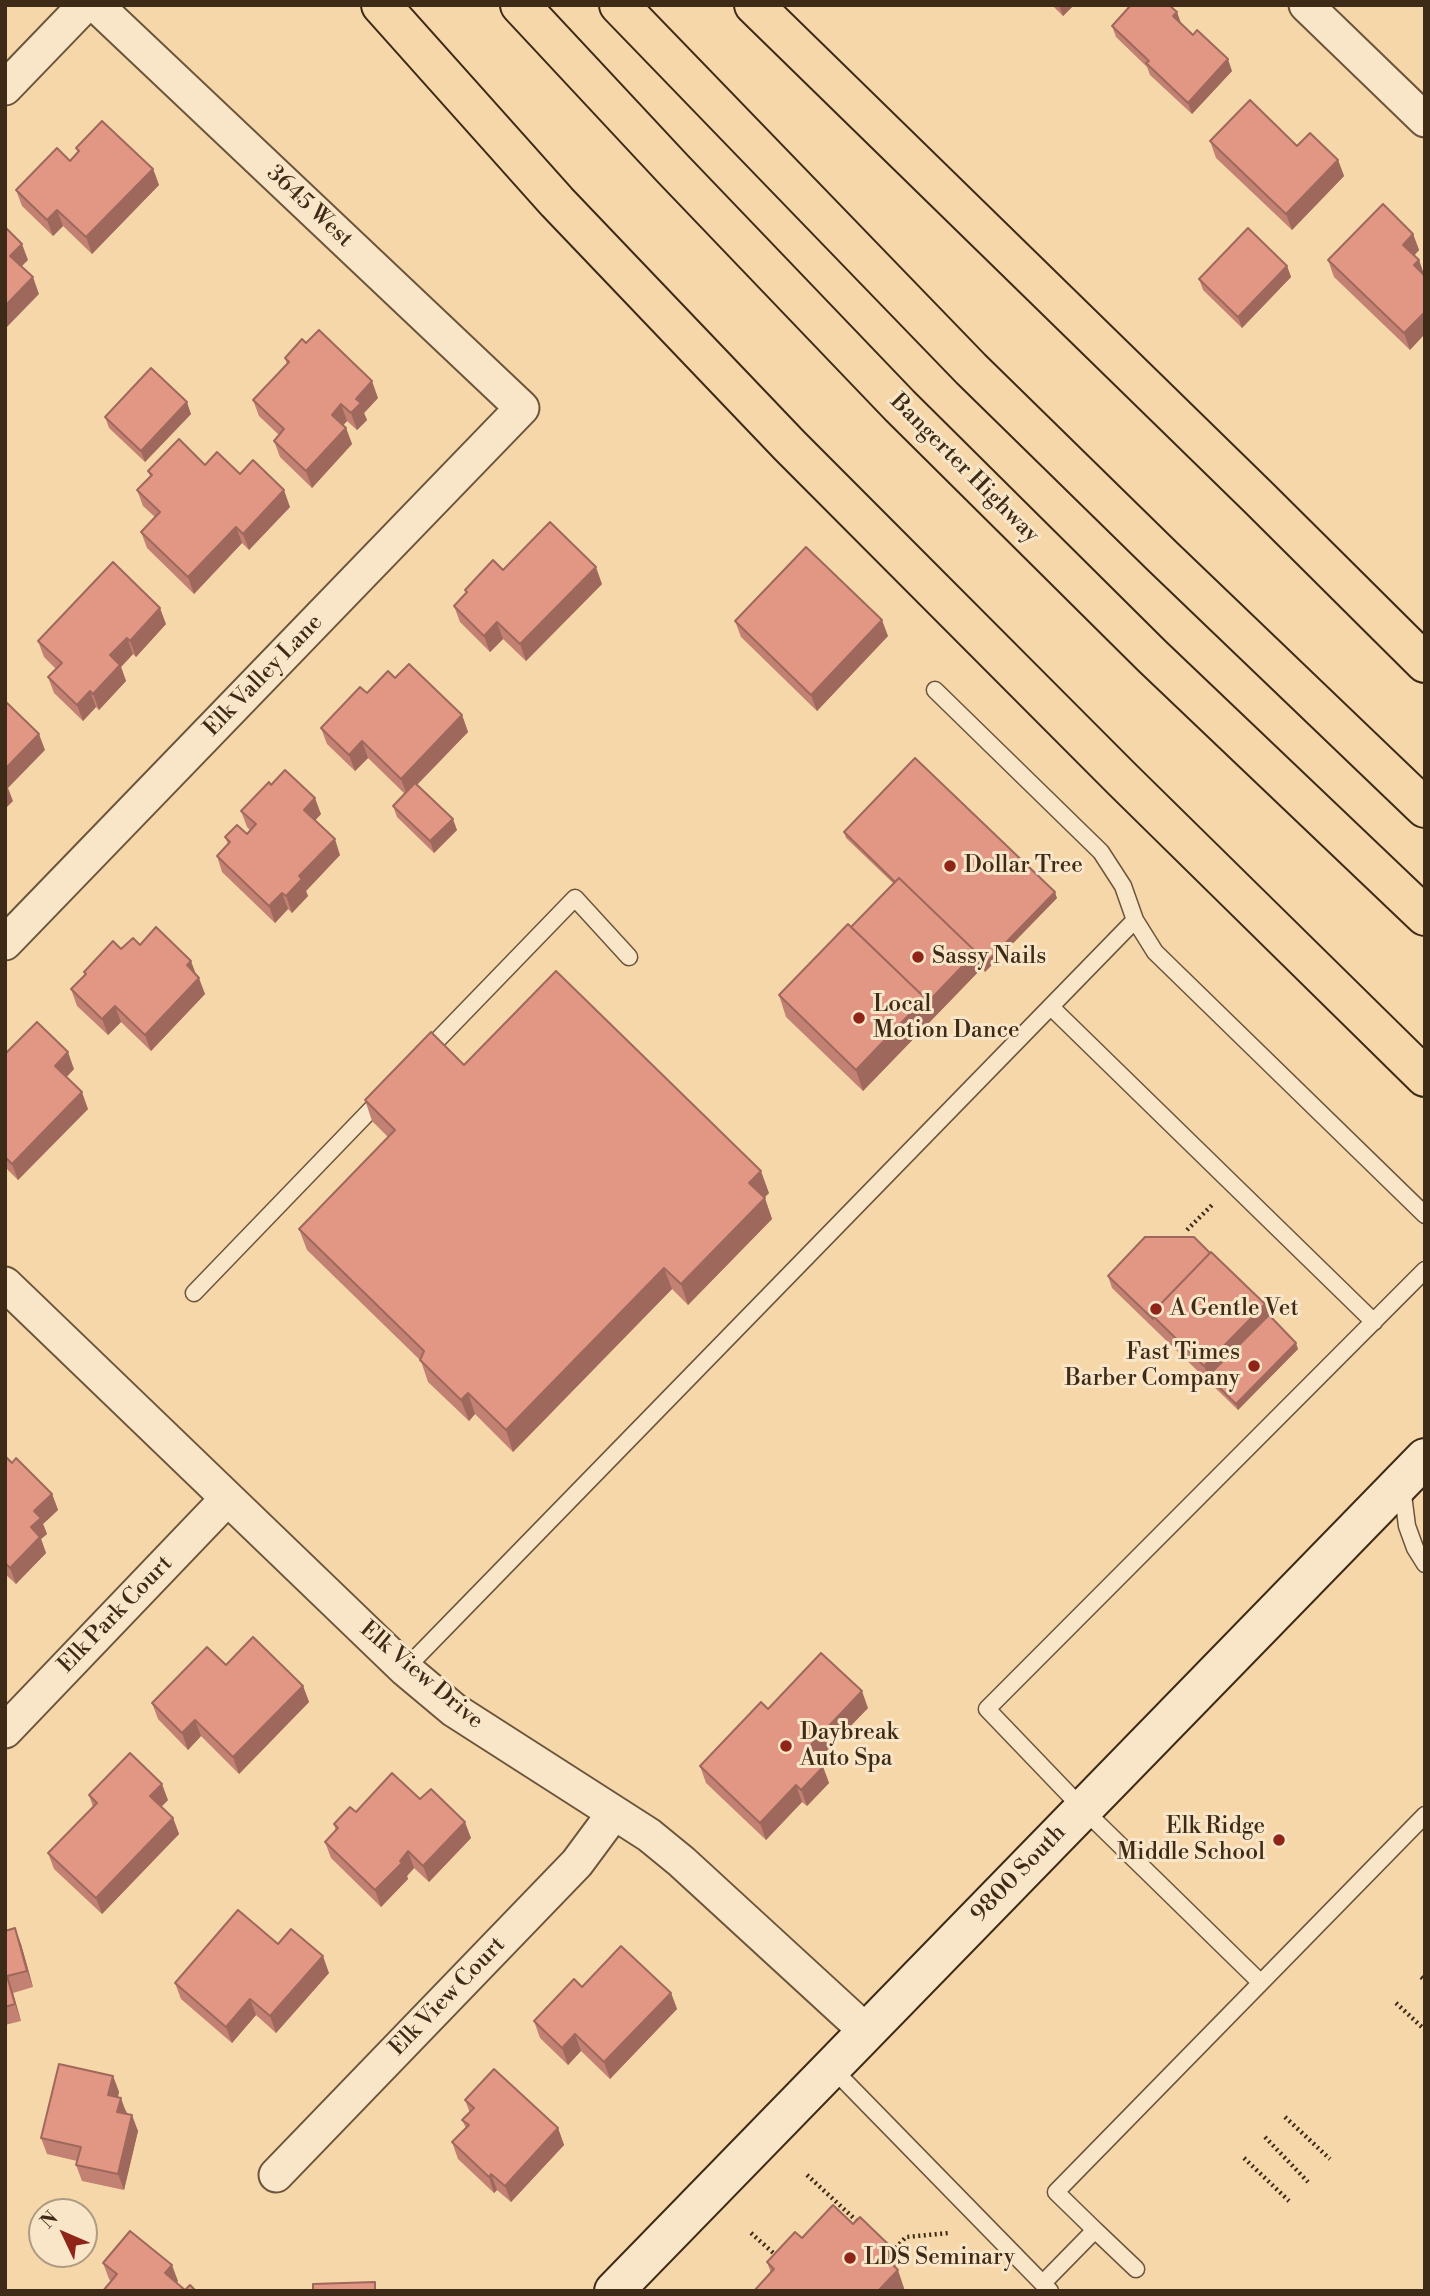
<!DOCTYPE html>
<html>
<head>
<meta charset="utf-8">
<style>
  body { margin:0 }
  #map { position:relative; width:1430px; height:2296px; overflow:hidden; background:#f6d7aa; font-family:"Libre Bodoni",serif }
  canvas { display:block }
  .frame { position:absolute; inset:0; border:7px solid #3d2b17; pointer-events:none }
  .north { position:absolute; left:28px; top:2198px; width:70px; height:70px; box-sizing:border-box; background:#f9e5c8; border:2px solid #ae9b81; border-radius:50%; rotate:314deg; font-size:19px; font-weight:700; line-height:28px; text-align:center; color:#3d2b17 }
  .north::after { content:''; display:block; margin:auto; width:24px; height:32px; background:#8f2418; clip-path:polygon(50% 0,100% 100%,50% 72%,0 100%) }
</style>
</head>
<body>
<div id="map">
<canvas width="1430" height="2296"></canvas>
<div class="frame"></div>
<div class="north">N</div>
</div>
<script>
const ctx = document.querySelector('canvas').getContext('2d');
ctx.lineJoin = 'round';
function shape(rows) {
  const path = new Path2D();
  for (const r of rows) {
    path.moveTo(r[0], r[1]);
    for (let i = 2; i < r.length; i += 2) path.lineTo(r[i], r[i + 1]);
  }
  return path;
}
function trace(path, color, width, dash) {
  ctx.strokeStyle = color;
  ctx.lineWidth = width;
  ctx.lineCap = dash ? 'butt' : 'round';
  ctx.setLineDash(dash || []);
  ctx.stroke(path);
}
function fillPath(path, color) {
  ctx.fillStyle = color;
  ctx.fill(path, 'evenodd');
}
function write(font, color, halo, rows, align = 'center') {
  ctx.font = font + ' "Libre Bodoni",serif';
  ctx.lineWidth = 6;
  ctx.setLineDash([]);
  ctx.textBaseline = 'middle';
  ctx.strokeStyle = halo;
  ctx.fillStyle = color;
  for (const [text, x, y, turn = 0] of rows) {
    ctx.save();
    ctx.translate(x, y);
    ctx.rotate((+turn || 0) * Math.PI / 180);
    ctx.textAlign = isNaN(turn) ? turn : align;
    if (halo) ctx.strokeText(text, 0, 0);
    ctx.fillText(text, 0, 0);
    ctx.restore();
  }
}
const path = shape([
  [1187,1230,1214,1203],
  [1421,1977,1425,1980],
  [1396,2003,1425,2030],
  [1285,2117,1330,2159],
  [1265,2137,1308,2182],
  [1244,2158,1289,2201],
  [807,2175,858,2222],
  [751,2233,779,2258],
  [888,2256,906,2237,949,2233]
]);
const lane = shape([
  [935,690,1101,852,1123,886,1135,920,1155,952,1425,1215],
  [1051,1007,1374,1322],
  [423,1055,575,898,629,957],
  [194,1293,384,1096],
  [1402,1487,1407,1526,1415,1548,1425,1564],
  [405,1669,1135,920],
  [1260,1982,1082,1808,987,1709,1425,1270],
  [831,2067,1050,2291],
  [1095,2230,1056,2192,1425,1815],
  [1043,2283,1095,2230,1136,2269]
]);
const street = shape([
  [1306,5,1425,120],
  [5,88,85,5],
  [5,943,522,408,96,5],
  [5,1284,405,1669,454,1710,649,1835,682,1862,866,2031],
  [5,1731,227,1499],
  [276,2175,577,1863,614,1813]
]);
const secondary = shape([
  [614,2291,1425,1458]
]);
const highway = shape([
  [381,5,557,202,790,446,1122,779,1425,1077],
  [520,5,673,169,900,406,1152,656,1425,916],
  [619,5,971,369,1162,556,1425,808],
  [754,5,1259,498,1425,663]
]);
const wall = shape([
  [1052,5,1074,5,1063,16],
  [1181,24,1232,71,1192,114,1150,75,1147,67,1116,37,1112,26],
  [1210,141,1297,146,1338,160,1344,176,1292,230,1216,158],
  [76,148,153,169,159,185,92,254,63,226,53,236,22,206,16,190,70,161,78,152],
  [1413,234,1419,250,1414,256,1419,260,1424,275,1410,350,1334,277,1328,260],
  [1287,266,1291,277,1242,328,1203,290,1199,279],
  [306,343,378,398,364,413,367,420,357,430,347,421,343,425,346,428,352,444,312,488,280,457,274,441,279,435,259,416,253,400,287,364,285,358],
  [191,414,145,462,109,428,105,417],
  [205,465,240,474,290,507,249,550,242,543,194,594,147,548,141,532,155,517,143,506,137,490,150,476,148,471],
  [503,570,602,584,526,661,503,639,490,652,460,622,454,606,466,593,465,590],
  [735,621,888,636,817,711,741,637],
  [166,624,136,657,133,654,121,667,126,681,99,710,96,707,83,721,54,693,48,677,56,669,44,657,38,641],
  [395,678,462,715,468,732,417,785,457,830,434,853,397,817,393,806,405,794,368,758,355,771,327,744,321,728,367,693],
  [271,785,321,814,315,820,340,855,306,891,308,896,292,913,288,909,275,923,222,872,217,856,228,844,225,837,247,834,250,830,247,827,241,811],
  [844,832,1057,898,985,972,982,968,863,1091,786,1017,779,995,851,927,893,883,846,838],
  [140,945,196,975,205,994,151,1051,121,1022,108,1035,77,1006,71,989,85,975,84,972,121,949],
  [5,1054,74,1069,66,1077,88,1109,18,1180,5,1167],
  [464,1065,769,1193,764,1197,772,1219,688,1305,672,1289,513,1452,475,1414,469,1421,428,1382,421,1361,307,1250,299,1229,388,1137,372,1121,365,1100],
  [1108,1276,1268,1315,1298,1349,1238,1410,1112,1288],
  [5,1456,52,1494,58,1510,43,1524,47,1534,41,1539,46,1553,16,1584,5,1574],
  [303,1686,309,1702,239,1774,201,1736,188,1750,158,1719,152,1703],
  [868,1708,817,1761,823,1767,829,1783,807,1806,802,1802,766,1840,706,1783,700,1766,768,1709],
  [89,1795,168,1800,161,1807,173,1818,179,1834,102,1914,54,1869,48,1853,93,1807],
  [420,1799,471,1838,429,1882,414,1868,407,1876,408,1879,381,1907,331,1858,325,1842,336,1831,334,1824,356,1812],
  [5,1931,21,1944,33,1987,13,1993,21,2021,5,2025],
  [278,1944,329,1973,276,2033,256,2015,232,2043,181,1999,175,1983],
  [582,1987,671,1993,677,2009,610,2079,581,2051,568,2065,540,2038,534,2021],
  [113,2076,119,2092,118,2097,138,2131,124,2190,82,2181,76,2165,77,2161,47,2154,41,2138],
  [465,2100,558,2128,564,2145,511,2202,497,2190,494,2193,458,2159,452,2142,466,2128,462,2120,470,2113],
  [767,2262,897,2266,895,2268,905,2291,771,2273],
  [103,2263,178,2281,176,2283,185,2290,103,2291,111,2281,109,2279]
]);
const shadedWall = shape([
  [1059,5,1074,5,1063,16],
  [1177,12,1181,23,1173,16],
  [1228,59,1232,71,1192,114,1188,103],
  [1338,160,1344,176,1292,230,1286,214],
  [153,169,159,185,92,254,86,237],
  [57,210,63,226,53,236,47,220],
  [1413,234,1419,250,1409,261,1403,245],
  [22,244,28,260,16,272,10,256],
  [1419,260,1425,277,1414,265],
  [1287,266,1291,277,1242,328,1238,317],
  [33,277,39,294,5,329,5,306],
  [1425,312,1425,334,1410,350,1404,333],
  [372,381,378,398,364,413,367,420,357,430,351,413,356,399],
  [187,402,191,414,145,462,141,451],
  [341,404,347,421,338,431,332,415],
  [346,428,352,444,312,488,306,471],
  [284,490,290,507,249,550,243,534],
  [236,527,242,543,194,594,188,577],
  [596,567,602,584,526,661,520,644],
  [160,608,166,624,136,657,130,641],
  [882,620,888,636,817,711,811,695],
  [497,622,503,639,490,652,484,636],
  [127,638,133,654,121,667,126,681,99,710,93,694,110,655],
  [90,691,96,707,83,721,77,705],
  [462,715,468,732,407,795,401,779],
  [39,734,45,750,8,788,13,801,5,809,5,769],
  [362,741,368,758,355,771,349,755],
  [315,798,321,814,310,826,304,810],
  [453,819,457,830,434,853,430,841],
  [335,839,340,855,306,891,308,896,292,913,286,896,299,876],
  [1055,892,1057,898,985,972,983,966],
  [282,893,288,909,275,923,269,906],
  [976,952,982,968,863,1091,856,1070,925,998],
  [191,961,197,977,187,965],
  [199,978,205,994,151,1051,145,1035],
  [115,1006,121,1022,108,1035,102,1019],
  [68,1052,74,1069,61,1083,55,1066],
  [82,1092,88,1109,18,1180,12,1164],
  [761,1171,769,1193,757,1205,749,1183],
  [765,1198,772,1219,688,1305,681,1284],
  [664,1268,672,1289,513,1452,506,1430],
  [1265,1304,1271,1321,1208,1376,1204,1366],
  [1296,1343,1298,1349,1238,1410,1236,1404],
  [468,1393,475,1414,469,1421,461,1400],
  [52,1494,58,1510,43,1524,47,1534,41,1539,46,1553,16,1584,10,1568,31,1527,34,1511],
  [303,1686,309,1702,239,1774,233,1757],
  [862,1691,868,1708,812,1766,806,1750],
  [195,1720,201,1736,188,1750,182,1733],
  [823,1767,829,1783,807,1806,801,1790],
  [162,1784,168,1800,156,1812,150,1796],
  [796,1785,802,1802,766,1840,760,1823],
  [173,1818,179,1834,102,1914,96,1898],
  [465,1822,471,1838,429,1882,423,1866],
  [408,1851,414,1868,407,1876,408,1879,381,1907,375,1890],
  [15,1928,21,1944,33,1987,27,1971],
  [323,1956,329,1973,276,2033,270,2016],
  [7,1976,13,1993,21,2021,15,2004],
  [671,1993,677,2009,610,2079,604,2062],
  [250,1999,256,2015,232,2043,226,2027],
  [575,2034,581,2051,568,2065,562,2048],
  [113,2076,119,2092,114,2112,108,2095],
  [121,2098,127,2115,117,2112],
  [132,2115,138,2131,124,2190,118,2174],
  [558,2128,564,2145,511,2202,505,2186],
  [491,2174,497,2190,494,2193,489,2177],
  [889,2245,897,2266,888,2275,881,2253],
  [172,2265,178,2281,171,2290,165,2273],
  [898,2270,905,2291,878,2291]
]);
const building = shape([
  [1131,5,1169,5,1177,12,1173,16,1193,35,1197,30,1228,59,1188,103,1146,63,1149,61,1112,26,1131,5],
  [1250,100,1297,146,1310,133,1338,160,1286,214,1210,141,1250,100],
  [102,121,153,169,86,237,57,210,47,220,16,190,57,148,70,161,79,151,76,148,102,121],
  [1383,204,1413,234,1403,245,1419,260,1414,265,1425,276,1425,312,1404,333,1328,260,1383,204],
  [5,227,22,244,10,256,33,277,5,306,5,227],
  [1248,228,1287,266,1238,317,1199,279,1248,228],
  [319,330,372,381,356,399,361,403,351,413,341,404,332,415,346,428,306,471,274,441,284,429,253,400,289,362,285,358,302,339,306,343,319,330],
  [151,368,187,402,141,451,105,417,151,368],
  [179,439,205,465,217,452,240,474,253,460,284,490,243,534,236,527,188,577,141,532,160,512,137,490,152,475,148,471,179,439],
  [550,522,596,567,520,644,497,622,484,636,454,606,467,592,465,590,493,560,503,570,550,522],
  [806,547,882,620,811,695,735,621,806,547],
  [113,562,160,608,130,641,127,638,110,655,120,665,93,694,90,691,77,705,48,677,62,663,38,641,113,562],
  [409,664,462,715,401,779,362,741,349,755,321,728,360,687,367,693,388,671,395,678,409,664],
  [5,701,39,734,5,769,5,701],
  [915,758,1055,892,983,966,980,963,976,952,899,878,895,882,844,832,915,758],
  [285,770,315,798,304,810,335,839,299,876,302,879,286,896,282,893,269,906,217,856,230,842,225,837,237,825,247,834,256,824,241,811,269,782,271,785,285,770],
  [415,783,453,819,430,841,393,806,415,783],
  [899,878,976,952,927,1003,925,998,851,927,899,878],
  [848,924,925,998,856,1070,779,995,848,924],
  [156,927,191,961,187,965,199,978,145,1035,115,1006,102,1019,71,989,86,974,84,972,113,941,121,949,133,938,140,945,156,927],
  [556,971,761,1171,749,1183,765,1198,681,1284,664,1268,506,1430,468,1393,461,1400,420,1360,424,1351,299,1229,395,1130,365,1100,431,1032,464,1065,556,971],
  [37,1022,68,1052,55,1066,82,1092,12,1164,5,1157,5,1054,37,1022],
  [1145,1237,1194,1237,1210,1253,1151,1314,1153,1319,1108,1276,1145,1237],
  [1211,1252,1265,1304,1204,1366,1151,1314,1211,1252],
  [1269,1315,1296,1343,1236,1404,1208,1376,1269,1315],
  [5,1456,12,1463,16,1458,52,1494,34,1511,41,1518,31,1527,40,1537,10,1568,5,1563,5,1456],
  [253,1637,303,1686,233,1757,195,1720,182,1733,152,1703,207,1647,226,1665,253,1637],
  [821,1653,862,1691,806,1750,823,1767,801,1790,796,1785,760,1823,700,1766,761,1702,768,1709,821,1653],
  [130,1753,162,1784,150,1796,173,1818,96,1898,48,1853,97,1803,89,1795,130,1753],
  [392,1773,420,1799,431,1789,465,1822,423,1866,408,1851,400,1861,402,1863,375,1890,325,1842,338,1828,334,1824,350,1807,356,1812,392,1773],
  [238,1910,278,1944,291,1929,323,1956,270,2016,250,1999,226,2027,175,1983,238,1910],
  [15,1928,27,1971,7,1976,15,2004,5,2007,5,1931,15,1928],
  [621,1946,671,1993,604,2062,575,2034,562,2048,534,2021,574,1979,582,1987,621,1946],
  [59,2064,113,2076,108,2095,121,2098,117,2112,132,2115,118,2174,76,2165,81,2147,41,2138,59,2064],
  [494,2069,558,2128,505,2186,491,2174,489,2177,452,2142,469,2125,462,2120,474,2108,465,2100,494,2069],
  [833,2205,853,2224,860,2217,889,2245,881,2253,898,2270,878,2291,754,2291,774,2269,767,2262,795,2232,802,2238,833,2205],
  [130,2231,172,2265,165,2273,185,2290,190,2285,196,2291,103,2291,117,2274,103,2263,130,2231],
  [375,2282,375,2291,313,2291,313,2284,375,2282]
]);
const markers = [
  [950,866,7,"#8f2418"],
  [918,957,7,"#8f2418"],
  [859,1018,7,"#8f2418"],
  [1156,1309,7,"#8f2418"],
  [1254,1366,7,"#8f2418"],
  [786,1746,7,"#8f2418"],
  [1279,1840,7,"#8f2418"],
  [850,2258,7,"#8f2418"]
];
const streetNames = [
  ["3645 West",309,207,43],
  ["Bangerter Highway",964,469,45],
  ["Elk Valley Lane",264,676,-46],
  ["Elk Park Court",116,1615,-46],
  ["Elk View Drive",421,1676,40],
  ["9800 South",1019,1874,-46],
  ["Elk View Court",448,1997,-46]
];
const poiNames = [
  ["Dollar Tree",964,866],
  ["Sassy Nails",932,957],
  ["Local",873,1005],
  ["Motion Dance",873,1031],
  ["A Gentle Vet",1170,1309],
  ["Fast Times",1240,1353,"right"],
  ["Barber Company",1240,1379,"right"],
  ["Daybreak",800,1733],
  ["Auto Spa",800,1759],
  ["Elk Ridge",1265,1827,"right"],
  ["Middle School",1265,1853,"right"],
  ["LDS Seminary",864,2258]
];
trace(lane, '#6b563c', 19);
trace(street, '#6b563c', 37);
trace(secondary, '#3d2b17', 42);
trace(highway, '#3d2b17', 42);
trace(path, '#3d2b17', 4.5, [2, 3.5]);
trace(lane, '#f9e5c8', 16);
trace(street, '#f9e5c8', 33);
trace(secondary, '#f9e5c8', 38);
trace(highway, '#f6d7aa', 38);
fillPath(wall, '#c28172');
fillPath(shadedWall, '#9e695c');
fillPath(building, '#e29684');
trace(building, '#9e695c', 2);
for (const [x, y, r, color] of markers) {
  const dot = new Path2D();
  dot.arc(x, y, r, 0, 2 * Math.PI);
  ctx.fillStyle = color;
  ctx.fill(dot);
  trace(dot, '#f9e5c8', 2.5);
}
write('23px', '#3d2b17', '#f9e5c8', streetNames);
write('23px', '#3d2b17', '#f9e5c8', poiNames, 'left');
</script>
</body>
</html>
